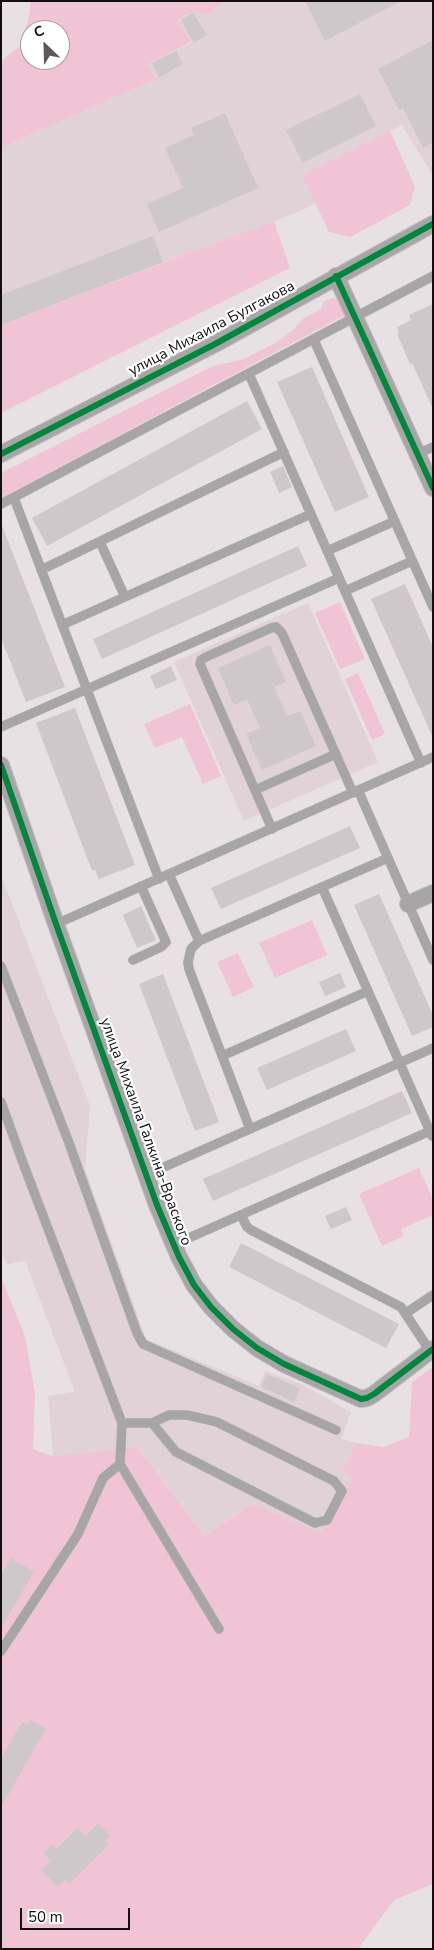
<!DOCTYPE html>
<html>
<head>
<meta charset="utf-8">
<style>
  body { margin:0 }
  #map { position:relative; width:434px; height:1950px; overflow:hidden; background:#e8e1e3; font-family:"Nunito Sans",sans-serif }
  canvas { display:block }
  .frame { position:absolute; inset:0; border:2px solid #130e10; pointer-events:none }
  .north { position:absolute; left:20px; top:20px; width:50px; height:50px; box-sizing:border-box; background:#fff; border:1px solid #a19f9f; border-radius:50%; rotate:336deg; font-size:14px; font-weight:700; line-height:20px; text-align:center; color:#130e10 }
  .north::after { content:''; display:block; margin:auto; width:18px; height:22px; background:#5e585a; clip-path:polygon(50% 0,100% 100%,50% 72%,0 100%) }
  .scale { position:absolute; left:20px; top:1908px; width:110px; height:22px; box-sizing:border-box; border:2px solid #130e10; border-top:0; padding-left:6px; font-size:15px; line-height:18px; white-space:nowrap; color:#130e10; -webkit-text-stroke:4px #fff; paint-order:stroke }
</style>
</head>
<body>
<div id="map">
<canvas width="434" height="1950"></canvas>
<div class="frame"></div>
<div class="north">С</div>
<div class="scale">50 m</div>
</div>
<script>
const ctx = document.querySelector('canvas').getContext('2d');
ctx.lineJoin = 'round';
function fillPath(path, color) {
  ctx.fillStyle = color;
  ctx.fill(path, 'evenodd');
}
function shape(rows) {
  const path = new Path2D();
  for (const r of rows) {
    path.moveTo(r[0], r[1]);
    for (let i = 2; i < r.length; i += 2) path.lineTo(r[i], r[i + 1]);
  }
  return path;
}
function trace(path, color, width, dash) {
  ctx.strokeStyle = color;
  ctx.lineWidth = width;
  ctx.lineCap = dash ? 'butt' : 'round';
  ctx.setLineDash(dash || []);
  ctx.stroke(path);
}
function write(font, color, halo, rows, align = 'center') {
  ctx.font = font + ' "Nunito Sans",sans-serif';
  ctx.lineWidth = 4.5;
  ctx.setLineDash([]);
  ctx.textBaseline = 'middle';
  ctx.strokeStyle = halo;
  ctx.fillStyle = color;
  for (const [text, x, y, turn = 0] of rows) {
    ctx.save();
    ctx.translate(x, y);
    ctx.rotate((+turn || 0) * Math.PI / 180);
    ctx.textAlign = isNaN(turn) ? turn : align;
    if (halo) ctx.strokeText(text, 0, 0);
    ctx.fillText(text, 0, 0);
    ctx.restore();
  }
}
const built = shape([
  [222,1,433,1,433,176,402,125,303,175,316,203,301,211,1,325,1,148,156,79,148,64,191,43,177,20,194,11,208,15],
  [308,603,378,762,244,821,174,662],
  [1,875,90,1106,85,1169,146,1339,259,1386,265,1371,299,1383,351,1412,341,1439,356,1443,342,1472,353,1479,320,1534,253,1504,204,1536,137,1447,53,1456,48,1396,75,1392,25,1261,7,1264,1,1252]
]);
const green = shape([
  [31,1,222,1,208,15,194,11,177,20,191,42,148,64,156,79,1,148,1,61,20,46,29,17],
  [30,30,60,30,60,60,30,60],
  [390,131,415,187,410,205,350,237,329,232,302,175],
  [274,221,290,268,1,413,1,325],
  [332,298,341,300,347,309,345,315,1,498,1,473,213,366,244,359,277,342,293,330,304,318,321,309,324,301],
  [340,602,365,659,340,669,315,613],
  [358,673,385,734,372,740,345,679],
  [190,704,221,776,203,784,182,737,155,748,144,724],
  [312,920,327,955,275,978,259,943],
  [238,953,254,987,233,997,217,962],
  [419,1168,433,1200,433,1215,401,1229,404,1236,382,1246,359,1194],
  [1,1277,25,1336,35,1392,33,1449,53,1456,137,1447,204,1536,253,1504,320,1533,353,1479,342,1472,356,1443,383,1447,409,1437,412,1382,433,1367,433,1884,394,1900,358,1949,1,1949]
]);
const building = shape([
  [305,1,401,1,325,41],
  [193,13,207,35,194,43,181,20],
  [433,40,433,143,423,148,403,108,399,110,378,69],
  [176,51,183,64,159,77,152,63],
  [360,94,376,126,303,163,286,130],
  [225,113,258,188,159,232,147,204,183,188,165,148,194,135,191,128],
  [153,236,163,262,1,325,1,295],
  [433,304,433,409,412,363,410,364,397,334,399,333,397,327,411,320,409,315],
  [312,367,369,497,335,512,277,382],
  [247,401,262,429,47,546,32,518],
  [283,466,292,487,279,493,270,472],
  [1,523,65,687,26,702,1,638],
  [298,546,307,566,102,659,93,639],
  [405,584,433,647,433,738,371,599],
  [270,645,286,682,274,687,287,716,300,711,316,746,262,770,246,734,260,728,247,699,234,705,218,668],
  [171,666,177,680,156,689,150,676],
  [75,708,135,865,99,879,95,870,92,871,36,723],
  [350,826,360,848,221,909,211,888],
  [379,894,433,1015,433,1027,412,1036,354,905],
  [141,906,156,940,137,948,123,915],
  [340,973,346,987,325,996,319,982],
  [163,974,219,1122,195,1131,139,984],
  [346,1029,356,1051,267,1090,257,1068],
  [402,1091,412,1113,213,1201,203,1179],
  [346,1207,352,1220,331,1229,325,1216],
  [241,1243,399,1324,386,1348,229,1267],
  [267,1374,300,1388,294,1402,261,1387],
  [11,1558,34,1572,1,1628,1,1574],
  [31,1720,46,1729,1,1807,1,1758,22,1722,28,1725],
  [98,1823,110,1836,105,1840,109,1844,69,1884,65,1880,58,1887,41,1870,51,1861,43,1853,52,1845,56,1849,77,1828,85,1836]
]);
const lane = shape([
  [314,340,433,607],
  [249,374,421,763],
  [417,454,433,447],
  [14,498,159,879],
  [1,504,433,276],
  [100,542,125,597],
  [327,551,395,521],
  [41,570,284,452],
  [345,591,412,561],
  [62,625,311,514],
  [1,727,339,578],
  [255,790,336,754],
  [358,790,433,960],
  [272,829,200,664,201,660,206,657,271,628,276,627,282,633,353,793],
  [169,874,199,941],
  [322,887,432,1136],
  [56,924,433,757],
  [133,960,161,947,166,942,141,886],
  [1,966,69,1143,137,1333,143,1344,336,1430],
  [222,1056,368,991],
  [1,1102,23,1163,122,1423,152,1423,169,1415,187,1415,217,1422,334,1481,342,1491,327,1520,315,1523,176,1452,152,1423],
  [250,1129,189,969,188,962,191,949,199,941,388,858],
  [146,1175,433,1048],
  [241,1215,247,1227,251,1230,401,1307,430,1351],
  [173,1245,430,1131],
  [406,1313,433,1295],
  [122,1423,120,1464,219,1629],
  [1,1651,78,1534,103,1478,120,1464]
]);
const street = shape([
  [336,276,433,488],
  [1,454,215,344,433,224],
  [1,765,56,924,157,1205,179,1257,194,1285,211,1307,233,1329,257,1348,284,1364,361,1399,367,1398,374,1394,433,1349],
  [408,904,433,893]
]);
const cycleway = shape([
  [336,276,433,488],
  [1,454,215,344,433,224],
  [1,765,56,924,157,1205,179,1257,194,1285,211,1307,233,1329,257,1348,284,1364,361,1399,367,1398,374,1394,433,1349]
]);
const streetNames = [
  ["улица Михаила Булгакова",212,329,-28],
  ["улица Михаила Галкина-Враского",145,1132,70]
];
fillPath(built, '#e0d2d7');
fillPath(green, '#f0c4d4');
fillPath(building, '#cec8ca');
trace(lane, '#c1bcbe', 10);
trace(street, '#c1bcbe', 18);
trace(lane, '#a7a5a6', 9);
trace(street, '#a7a5a6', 16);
trace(cycleway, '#00873e', 6);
write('15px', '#130e10', '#fff', streetNames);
</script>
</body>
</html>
